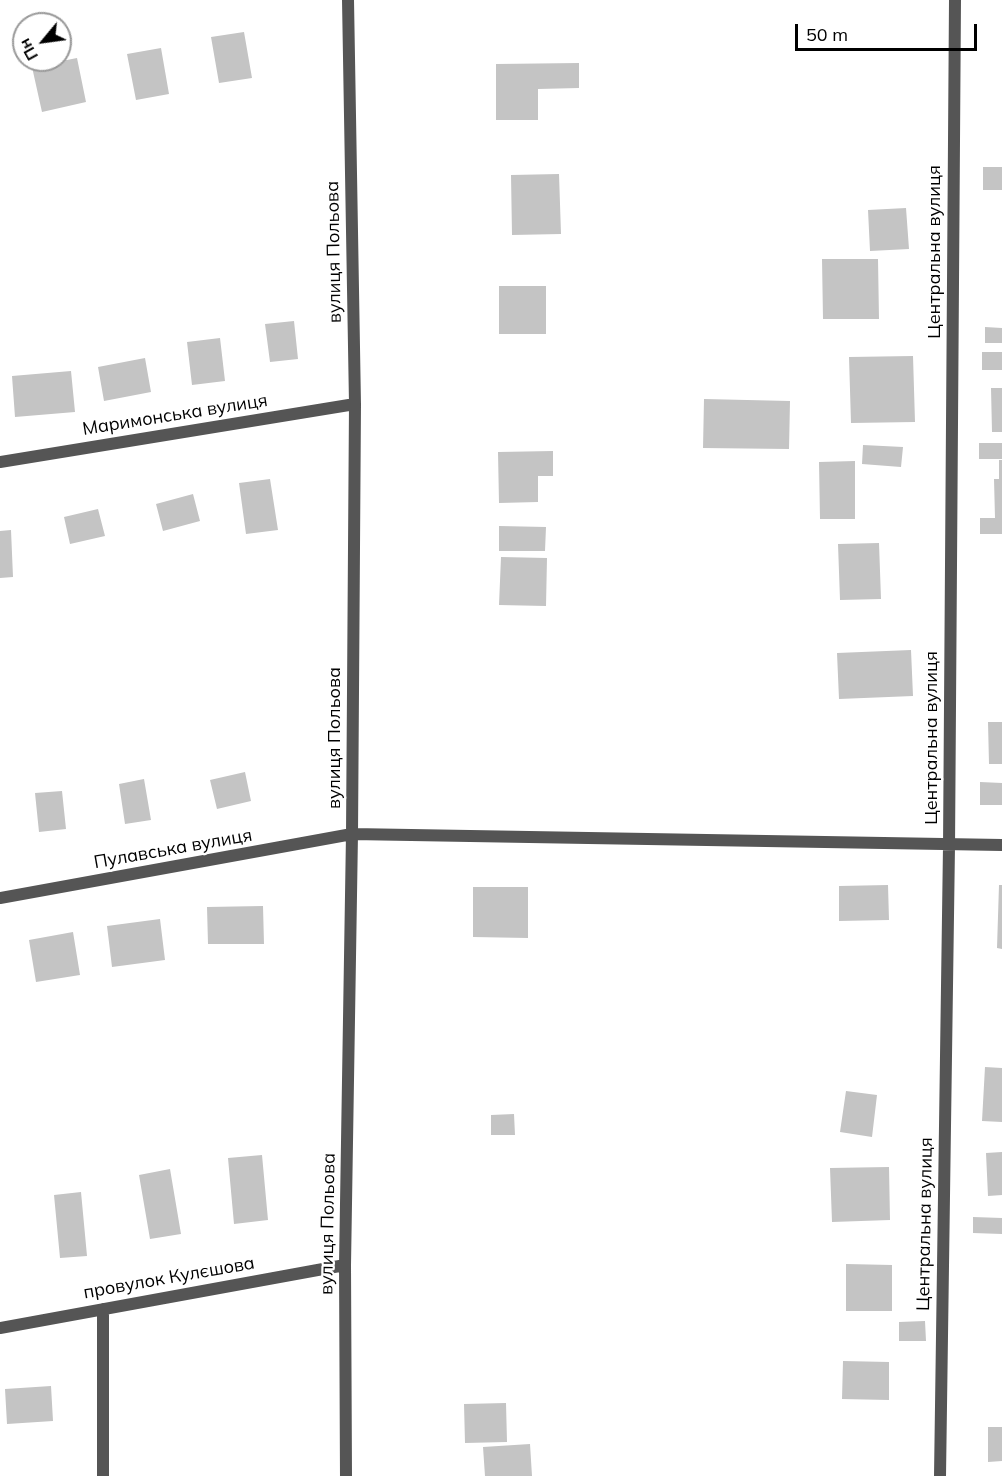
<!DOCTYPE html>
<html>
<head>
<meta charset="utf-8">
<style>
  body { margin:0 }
  #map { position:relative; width:1002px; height:1476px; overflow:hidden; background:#fff; font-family:Mulish,sans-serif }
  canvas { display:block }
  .north { position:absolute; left:12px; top:12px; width:60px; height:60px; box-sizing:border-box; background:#fff; border:2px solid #999; border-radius:50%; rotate:241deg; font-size:16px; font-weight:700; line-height:24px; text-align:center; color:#000 }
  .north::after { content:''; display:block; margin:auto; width:21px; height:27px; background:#000; clip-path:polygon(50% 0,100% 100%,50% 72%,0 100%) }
  .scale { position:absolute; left:795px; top:24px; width:182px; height:27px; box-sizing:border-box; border:3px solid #000; border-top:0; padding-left:8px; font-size:18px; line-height:21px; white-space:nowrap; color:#000; -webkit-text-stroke:4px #fff; paint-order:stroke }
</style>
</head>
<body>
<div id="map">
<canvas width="1002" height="1476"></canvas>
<div class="north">Пн</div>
<div class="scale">50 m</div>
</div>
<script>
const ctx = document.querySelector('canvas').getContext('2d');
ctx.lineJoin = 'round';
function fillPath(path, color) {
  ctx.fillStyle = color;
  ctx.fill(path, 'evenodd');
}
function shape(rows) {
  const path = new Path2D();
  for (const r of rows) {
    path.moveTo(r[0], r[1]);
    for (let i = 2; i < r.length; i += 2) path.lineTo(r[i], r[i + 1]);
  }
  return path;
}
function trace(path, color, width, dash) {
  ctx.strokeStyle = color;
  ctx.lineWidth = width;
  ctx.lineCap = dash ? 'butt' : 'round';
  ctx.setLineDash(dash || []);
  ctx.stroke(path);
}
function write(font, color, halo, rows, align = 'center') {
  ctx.font = font + ' Mulish,sans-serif';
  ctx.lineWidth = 4.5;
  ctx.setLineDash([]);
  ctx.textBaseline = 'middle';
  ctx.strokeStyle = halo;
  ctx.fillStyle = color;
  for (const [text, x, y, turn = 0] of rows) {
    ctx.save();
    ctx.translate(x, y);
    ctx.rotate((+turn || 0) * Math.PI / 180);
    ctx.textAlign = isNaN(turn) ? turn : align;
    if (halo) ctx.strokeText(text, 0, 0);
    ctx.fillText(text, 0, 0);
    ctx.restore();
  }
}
const building = shape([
  [244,32,252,78,219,83,211,37],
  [161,48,169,94,136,100,127,54],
  [77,58,86,102,42,112,32,67],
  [579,63,579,88,538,89,538,120,496,120,496,64],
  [983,167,1002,167,1002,190,983,190],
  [559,174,561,234,512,235,511,175],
  [906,208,909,249,870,251,868,210],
  [822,259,878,259,879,319,823,319],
  [499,286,546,286,546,334,499,334],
  [294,321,298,359,270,362,265,324],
  [985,327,1002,328,1002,343,985,343],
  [220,338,225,381,192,385,187,342],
  [982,352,1002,352,1002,370,982,370],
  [913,356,915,422,851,423,849,357],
  [145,358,151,392,104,401,98,367],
  [71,371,75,412,15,417,12,376],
  [991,388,1002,388,1002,432,992,432],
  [704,399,790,401,789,449,703,448],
  [979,443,1002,443,1002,459,979,459],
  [863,445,903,447,901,467,862,464],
  [553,451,553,476,538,476,538,502,499,503,498,452],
  [999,460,1002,460,1002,534,980,534,980,518,995,518,994,479,999,479],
  [855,461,855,519,820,519,819,462],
  [270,479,278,530,246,534,239,483],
  [193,494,200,521,163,531,156,504],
  [98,509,105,536,70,544,64,517],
  [499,526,546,527,545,551,499,551],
  [11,530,13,577,0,578,0,531],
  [879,543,881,599,840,600,838,544],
  [501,557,547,558,546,606,499,605],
  [911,650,913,696,839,699,837,653],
  [988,722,1002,722,1002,764,989,764],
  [245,772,251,801,217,809,210,780],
  [144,779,151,820,125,824,119,784],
  [980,782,1002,783,1002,805,980,805],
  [62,791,66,829,39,832,35,793],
  [888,885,889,920,839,921,839,886],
  [999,885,1002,885,1002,949,997,948],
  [473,887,528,887,528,938,473,937],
  [263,906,264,944,208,944,207,907],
  [160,919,165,960,112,967,107,926],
  [73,932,80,975,36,982,29,940],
  [985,1067,1002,1068,1002,1122,982,1121],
  [846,1091,877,1095,872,1137,840,1132],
  [514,1114,515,1135,491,1135,491,1115],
  [1002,1152,1002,1195,988,1196,986,1153],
  [262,1155,268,1220,234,1224,228,1158],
  [889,1167,890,1220,832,1222,830,1168],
  [170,1169,181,1234,150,1239,139,1175],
  [81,1192,87,1256,60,1258,54,1195],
  [973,1217,1002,1218,1002,1234,973,1233],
  [846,1264,892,1265,892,1311,846,1311],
  [925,1321,926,1341,899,1341,899,1322],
  [843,1361,889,1362,889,1400,842,1399],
  [51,1386,53,1421,7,1424,5,1389],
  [506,1403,507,1442,465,1443,464,1404],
  [988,1427,1002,1427,1002,1461,988,1462],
  [530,1444,532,1476,485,1476,483,1447]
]);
const street = shape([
  [0,462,355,404],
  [0,898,352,834,1002,845],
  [103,1309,103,1476],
  [0,1328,345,1265],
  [346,1476,345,1265,352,834,355,404,348,0],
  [940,1476,949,846,955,0]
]);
const streetNames = [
  ["вулиця Польова",334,252,-91],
  ["Центральна вулиця",935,252,-90],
  ["Маримонська вулиця",175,415,-9],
  ["вулиця Польова",335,738,-90],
  ["Центральна вулиця",932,738,-90],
  ["Пулавська вулиця",173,849,-10],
  ["вулиця Польова",328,1224,-89],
  ["Центральна вулиця",925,1224,-89],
  ["провулок Кулєшова",169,1278,-10]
];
fillPath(building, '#c4c4c4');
trace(street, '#555', 12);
write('18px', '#000', '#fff', streetNames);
</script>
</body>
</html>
